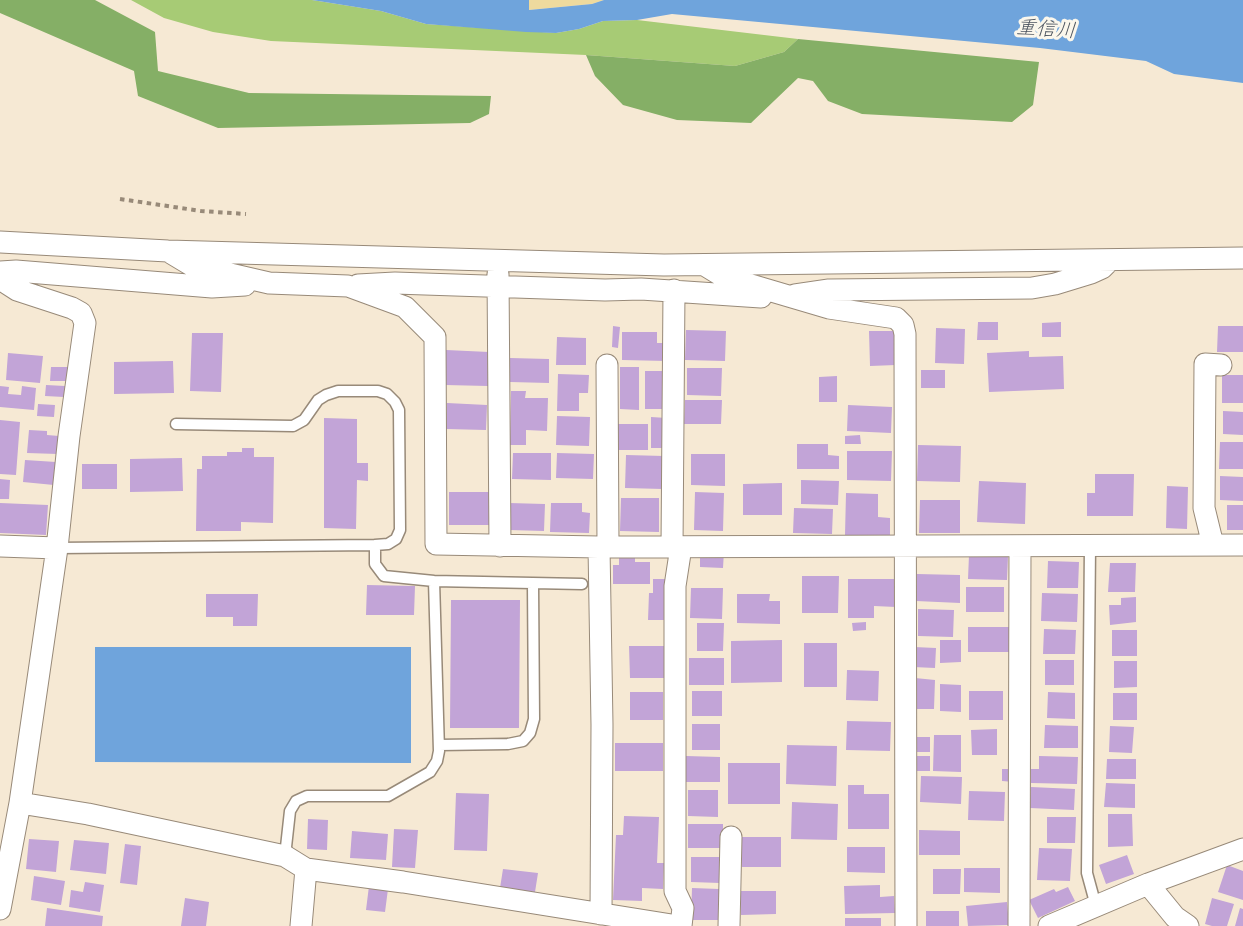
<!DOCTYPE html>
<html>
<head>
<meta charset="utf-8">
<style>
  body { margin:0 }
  canvas { display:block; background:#f6e9d4 }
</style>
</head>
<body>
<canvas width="1243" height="926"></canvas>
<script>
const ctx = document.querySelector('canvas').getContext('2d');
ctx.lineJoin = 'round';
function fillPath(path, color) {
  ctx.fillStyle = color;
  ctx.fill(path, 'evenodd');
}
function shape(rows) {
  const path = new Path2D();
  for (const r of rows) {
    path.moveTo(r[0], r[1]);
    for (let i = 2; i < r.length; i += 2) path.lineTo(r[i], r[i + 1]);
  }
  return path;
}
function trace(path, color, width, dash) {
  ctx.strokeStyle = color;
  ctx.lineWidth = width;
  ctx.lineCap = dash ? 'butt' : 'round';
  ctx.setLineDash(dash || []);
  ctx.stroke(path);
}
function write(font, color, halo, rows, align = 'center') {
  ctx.font = font + ' Mali,"Klee One",sans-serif';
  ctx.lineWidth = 6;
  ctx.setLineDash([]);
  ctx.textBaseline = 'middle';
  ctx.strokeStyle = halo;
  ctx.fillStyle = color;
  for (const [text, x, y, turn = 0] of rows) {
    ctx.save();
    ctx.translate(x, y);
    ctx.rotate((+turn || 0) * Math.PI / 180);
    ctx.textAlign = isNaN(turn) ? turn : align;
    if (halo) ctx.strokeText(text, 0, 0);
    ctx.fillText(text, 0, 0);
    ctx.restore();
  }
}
const green = shape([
  [131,0,312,0,381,11,426,24,556,33,579,29,603,21,637,20,798,39,784,52,735,66,586,55,271,41,213,32,164,18]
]);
const forest = shape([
  [0,0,95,0,155,32,158,71,249,93,491,96,489,114,470,123,218,128,138,96,134,71,0,13],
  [798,39,1039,62,1033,105,1012,122,862,114,828,101,813,81,798,78,751,123,677,120,623,105,595,76,586,55,735,66,784,52]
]);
const sand = shape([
  [529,0,604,0,592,4,528,10]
]);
const water = shape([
  [312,0,529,0,529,10,592,4,604,0,1243,0,1243,83,1174,74,1146,61,1040,48,672,14,637,20,603,21,579,29,556,33,526,32,426,24,381,11],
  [95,647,411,647,411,763,95,762]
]);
const building = shape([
  [978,322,998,322,998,340,977,340],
  [1061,322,1061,337,1042,337,1042,323],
  [613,326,620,327,618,348,612,347],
  [1218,326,1243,326,1243,352,1217,352],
  [936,328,965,329,964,364,935,363],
  [686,330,726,331,725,361,685,360],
  [869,331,896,331,896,365,870,366],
  [622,332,657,332,657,343,667,343,667,361,622,360],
  [192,333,223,333,221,392,190,391],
  [557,337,586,338,586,365,556,365],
  [446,350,489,352,488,386,445,385],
  [1029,351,1029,357,1063,356,1064,389,989,392,987,353],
  [8,353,43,356,40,383,6,380],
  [510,358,549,359,549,383,510,382],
  [173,361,174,393,114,394,114,362],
  [51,367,73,367,72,381,50,381],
  [620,367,639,367,639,410,620,409],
  [687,368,722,368,721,396,687,395],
  [921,370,945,370,945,388,921,388],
  [645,371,663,371,663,409,645,409],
  [558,374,589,375,588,393,579,393,579,411,557,411],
  [1222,375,1243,375,1243,403,1222,403],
  [837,376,837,402,819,402,819,377],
  [46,385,65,386,64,397,45,396],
  [0,386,9,387,8,394,21,395,22,386,36,388,34,410,0,407],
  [511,391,526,391,525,398,548,398,547,431,526,430,526,445,510,445],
  [685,400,722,400,721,424,684,424],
  [447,403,487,405,486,430,446,429],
  [38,404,55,405,54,417,37,416],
  [848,405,892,407,891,433,847,431],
  [1223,411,1243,412,1243,435,1223,434],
  [557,416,590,417,589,446,556,445],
  [651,417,667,418,666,448,651,448],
  [324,418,357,419,357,463,368,463,368,481,357,480,356,529,324,528],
  [0,420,20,422,16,475,0,474],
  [618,424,648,424,648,450,617,450],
  [29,430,47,431,47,435,59,436,58,454,27,453],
  [860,435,861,444,845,444,845,436],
  [1220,442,1243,442,1243,469,1219,469],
  [797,444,828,444,828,455,839,456,839,469,797,469],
  [918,445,961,446,960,482,917,481],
  [242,448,254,448,254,457,274,457,273,523,241,522,241,531,196,531,197,469,202,469,202,456,227,456,227,452,242,452],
  [847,451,892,451,891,481,847,480],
  [513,453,551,453,551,480,512,479],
  [557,453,594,454,593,479,556,478],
  [691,454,725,454,725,486,691,485],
  [626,455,664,456,663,489,625,488],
  [182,458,183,491,130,492,130,459],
  [25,460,56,462,54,485,23,482],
  [82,464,117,464,117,489,82,489],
  [1095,474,1134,474,1133,516,1087,516,1087,493,1095,493],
  [1220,476,1243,477,1243,501,1220,500],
  [0,479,10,480,9,499,0,499],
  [801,480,839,481,838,505,801,504],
  [979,481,1026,483,1025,524,977,522],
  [782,483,782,515,743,515,743,484],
  [1167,486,1188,487,1187,529,1166,528],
  [449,492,489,492,489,525,449,525],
  [695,492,724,493,723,531,694,530],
  [846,493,878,494,878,517,890,518,890,536,845,535],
  [621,498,659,498,659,532,620,531],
  [920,500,960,500,960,533,919,533],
  [0,503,48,505,46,535,0,533],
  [509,503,545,504,544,531,509,530],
  [551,503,582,503,582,512,590,513,589,533,550,532],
  [1227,505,1243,505,1243,530,1227,530],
  [794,508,833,509,832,534,793,533],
  [700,551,724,551,723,568,700,567],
  [619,552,635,552,635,562,650,562,650,584,613,584,613,565,619,565],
  [969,555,1008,556,1007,580,968,579],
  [1048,561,1079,562,1078,588,1047,588],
  [1110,563,1136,563,1135,592,1108,592],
  [917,574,960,575,960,603,916,601],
  [802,576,839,576,838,613,802,613],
  [653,579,667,579,666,620,648,620,649,593,653,593],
  [848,579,897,579,896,607,874,606,874,618,848,618],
  [367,585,415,586,414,615,366,615],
  [966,587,1004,587,1004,612,966,612],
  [691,588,723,588,722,619,690,618],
  [1042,593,1078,594,1077,622,1041,621],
  [206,594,258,594,257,626,233,626,233,617,206,617],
  [737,594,770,594,769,601,780,601,780,624,737,623],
  [1136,597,1136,622,1110,625,1109,605,1121,605,1121,598],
  [451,600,520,600,519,728,450,728],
  [918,609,954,610,953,637,918,636],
  [866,622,866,630,853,631,852,623],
  [697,623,724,623,723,651,697,651],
  [968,627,1009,627,1009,652,968,652],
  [1044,629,1076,630,1075,654,1043,654],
  [1112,630,1137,630,1137,656,1112,656],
  [782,640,782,682,731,683,731,641],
  [940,640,961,640,961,662,940,663],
  [804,643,837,643,837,687,804,687],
  [629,646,664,646,665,678,630,678],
  [914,647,936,648,935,668,913,667],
  [689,658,724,658,724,685,689,685],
  [1045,660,1074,660,1074,685,1045,685],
  [1114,661,1137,661,1137,687,1114,688],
  [847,670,879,671,878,701,846,700],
  [915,678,935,680,934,709,914,709],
  [940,684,961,685,961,712,940,711],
  [692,691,722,691,722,716,692,716],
  [969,691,1003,691,1003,720,969,720],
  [630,692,663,692,663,720,630,720],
  [1048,692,1075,693,1075,719,1047,718],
  [1113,693,1137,693,1137,720,1113,720],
  [847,721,891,722,890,751,846,750],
  [692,724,720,724,720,750,692,750],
  [1045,725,1078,726,1078,748,1044,748],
  [1110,726,1134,727,1132,753,1109,752],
  [997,729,997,755,972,755,971,730],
  [934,735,961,735,961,772,933,771],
  [916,737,930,737,930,752,916,752],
  [615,743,663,743,663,771,615,771],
  [787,745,837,746,836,786,786,784],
  [686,756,720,757,720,782,686,782],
  [915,756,930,756,930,771,915,771],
  [1039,756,1078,757,1077,784,1031,783,1031,769,1039,769],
  [1107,759,1136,759,1136,779,1106,779],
  [728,763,780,763,780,804,728,804],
  [1002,769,1014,769,1014,782,1002,781],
  [921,776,962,777,961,804,920,802],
  [1106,783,1135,784,1135,808,1104,807],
  [848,785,864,785,864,794,889,794,889,829,848,829],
  [1031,787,1075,789,1074,810,1030,808],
  [688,790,718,790,718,817,688,816],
  [969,791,1005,792,1004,821,968,820],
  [456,793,489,794,487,851,454,850],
  [792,802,838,804,837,840,791,839],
  [1108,814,1132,814,1133,846,1108,847],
  [624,816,659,817,657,863,664,863,663,889,642,888,642,901,613,900,616,835,623,835],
  [1047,817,1076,817,1075,843,1047,843],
  [308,819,328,820,327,850,307,849],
  [688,824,723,824,723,848,688,848],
  [394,829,418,830,415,868,392,867],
  [919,830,960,831,960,855,919,855],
  [352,831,388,834,386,860,350,858],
  [742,837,781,837,781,867,742,867],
  [29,839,59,841,56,872,26,869],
  [74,840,109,843,106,874,70,870],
  [125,844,141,846,137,885,120,883],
  [847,847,885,847,885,873,847,872],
  [1039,848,1072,849,1070,881,1037,880],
  [1127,855,1134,874,1106,884,1099,865],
  [691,857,720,857,720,883,691,882],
  [1227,865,1243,871,1243,900,1218,892],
  [964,868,1000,868,1000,893,964,892],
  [503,869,538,873,535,892,500,888],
  [933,869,961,869,960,894,933,894],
  [34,876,65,881,61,905,31,900],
  [85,882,104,885,100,912,69,907,71,890,83,892],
  [880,885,880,897,894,896,895,913,845,914,844,886],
  [369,886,388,889,385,912,366,910],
  [1068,887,1075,901,1038,918,1029,900,1054,889,1056,892],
  [692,888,719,889,718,920,691,920],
  [741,891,776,891,776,914,741,915],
  [185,898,209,902,206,926,181,926],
  [1212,898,1234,904,1227,926,1212,926,1205,924],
  [1007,902,1009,925,968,926,966,906],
  [47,908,103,916,102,926,45,926],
  [1240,908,1243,909,1243,926,1235,926],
  [926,911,959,911,959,926,926,926],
  [845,918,881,918,881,926,845,926]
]);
const path = shape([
  [120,199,201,211,246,214]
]);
const lane = shape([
  [176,424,293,426,304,420,318,400,326,395,338,391,378,391,387,394,395,402,399,410,400,530,396,539,388,544,375,545,375,564,384,576,434,581,582,584],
  [1090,546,1087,873,1096,906],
  [57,548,375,545],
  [439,745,508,744,523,741,530,733,534,719,533,584],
  [285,856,290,811,296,801,307,796,388,796,430,772,437,761,439,751,434,581]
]);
const street = shape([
  [0,242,168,251,664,265,1243,258],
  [171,253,191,265,269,283,348,286,405,307,435,337,436,544,599,547,602,725,601,914],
  [706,266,724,277,829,308,896,318,903,325,905,334,906,926],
  [0,272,16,271,212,287,245,285],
  [498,274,500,546],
  [0,279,17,290,72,308,81,313,85,323,69,436,57,548,20,803,0,909],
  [358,285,395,283,605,290,641,289,761,297],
  [795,295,829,290,1032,288,1055,284,1091,273,1102,268,1107,263],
  [607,365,608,547],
  [1213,545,1204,508,1205,364,1221,365],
  [0,546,57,548],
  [599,547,1243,545],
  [672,547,674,290],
  [20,803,88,814,285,856,306,869,403,882,678,926],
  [1148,884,1175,917,1188,926],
  [301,926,306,869],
  [681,926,683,908,675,891,675,586,681,547],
  [729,926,731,837],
  [1019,926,1020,546],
  [1049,926,1148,884,1243,849]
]);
const waterNames = [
  ["重信川",1046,29,4]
];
fillPath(green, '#a7cb75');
fillPath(forest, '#85af66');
fillPath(sand, '#eeda9e');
fillPath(water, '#6fa4dc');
fillPath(building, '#c2a4d7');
trace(lane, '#988a79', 13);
trace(street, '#988a79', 23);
trace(path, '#988a79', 4, [4.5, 4.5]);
trace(lane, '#fff', 10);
trace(street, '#fff', 21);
write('italic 20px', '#4d5560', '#fbf7ec', waterNames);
</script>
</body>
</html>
